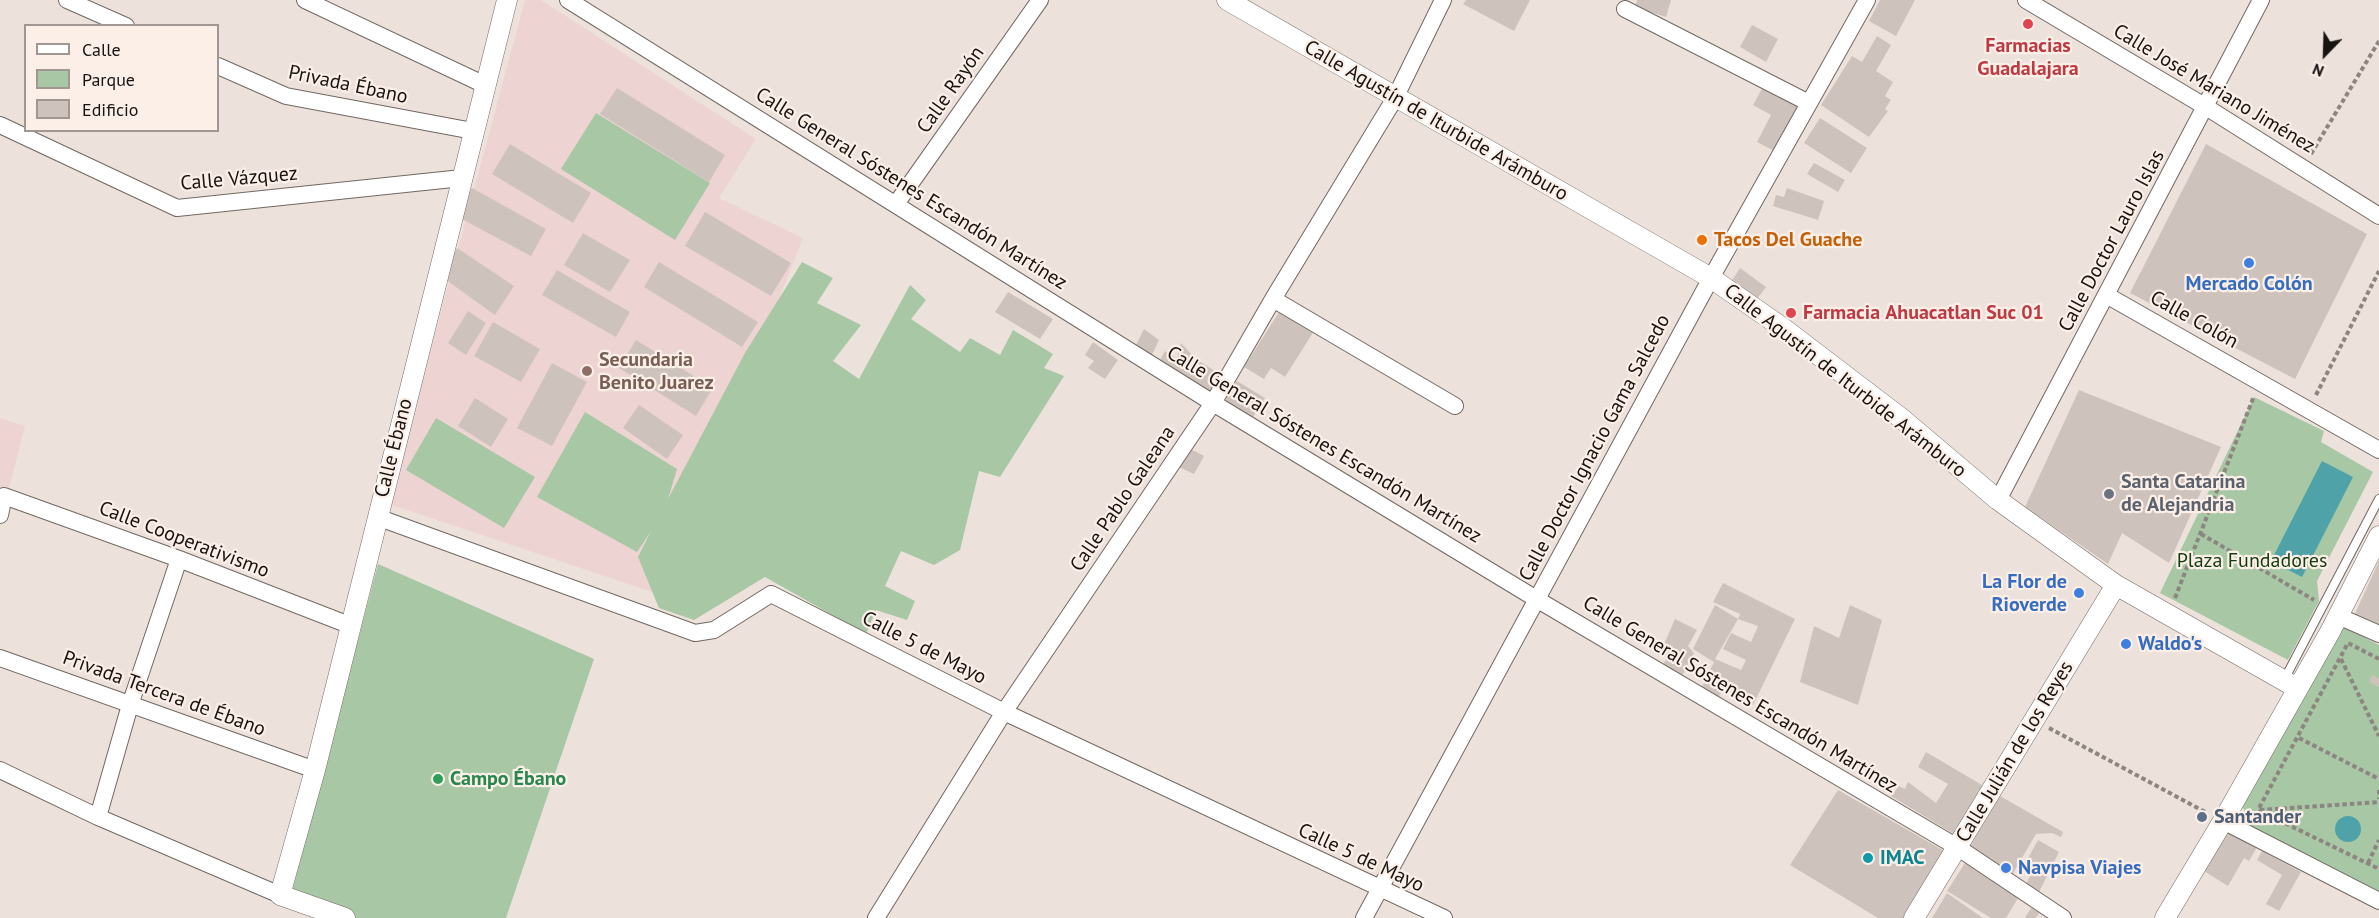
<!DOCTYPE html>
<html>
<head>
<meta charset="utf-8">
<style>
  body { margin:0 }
  #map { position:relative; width:2379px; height:918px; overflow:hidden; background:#ede2db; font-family:"PT Sans",sans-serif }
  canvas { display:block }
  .legend { position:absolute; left:24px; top:24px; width:195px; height:108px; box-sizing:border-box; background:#fbefe8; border:2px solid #a09792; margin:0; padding:8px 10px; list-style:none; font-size:18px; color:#171311 }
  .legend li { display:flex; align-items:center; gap:12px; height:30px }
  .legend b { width:30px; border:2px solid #a09792 }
  .north { position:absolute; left:2295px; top:24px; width:60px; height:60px; -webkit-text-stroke:4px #fbefe8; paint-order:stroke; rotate:203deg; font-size:16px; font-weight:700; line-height:24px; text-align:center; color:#171311 }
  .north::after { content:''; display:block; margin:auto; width:21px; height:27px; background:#171311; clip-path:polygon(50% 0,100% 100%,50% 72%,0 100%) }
</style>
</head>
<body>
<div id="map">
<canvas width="2379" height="918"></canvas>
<ul class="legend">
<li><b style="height:8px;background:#fff"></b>Calle</li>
<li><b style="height:16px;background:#a8c7a4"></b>Parque</li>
<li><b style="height:16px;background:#cec3bc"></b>Edificio</li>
</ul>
<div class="north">N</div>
</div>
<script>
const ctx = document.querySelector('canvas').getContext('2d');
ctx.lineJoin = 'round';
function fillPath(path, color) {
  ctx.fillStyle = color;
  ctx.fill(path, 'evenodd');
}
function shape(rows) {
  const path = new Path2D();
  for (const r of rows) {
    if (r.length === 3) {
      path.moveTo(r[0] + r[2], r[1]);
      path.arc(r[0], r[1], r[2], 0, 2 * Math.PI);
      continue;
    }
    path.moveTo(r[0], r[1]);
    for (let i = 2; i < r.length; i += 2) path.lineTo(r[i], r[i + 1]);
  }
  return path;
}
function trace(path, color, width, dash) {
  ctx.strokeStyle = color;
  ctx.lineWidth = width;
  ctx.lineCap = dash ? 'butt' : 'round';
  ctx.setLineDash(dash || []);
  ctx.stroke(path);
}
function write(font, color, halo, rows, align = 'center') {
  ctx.font = font + ' "PT Sans",sans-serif';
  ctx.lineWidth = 4.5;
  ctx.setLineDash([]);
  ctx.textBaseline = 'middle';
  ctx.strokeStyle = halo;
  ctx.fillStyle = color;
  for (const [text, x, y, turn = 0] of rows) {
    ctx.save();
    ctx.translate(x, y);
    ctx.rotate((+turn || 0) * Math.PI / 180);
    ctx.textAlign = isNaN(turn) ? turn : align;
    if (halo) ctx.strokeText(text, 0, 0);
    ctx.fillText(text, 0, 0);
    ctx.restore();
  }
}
const education = shape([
  [525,0,541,0,756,139,719,198,803,238,661,595,389,504],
  [0,418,25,426,0,524]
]);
const green = shape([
  [596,113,710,183,675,240,561,169],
  [802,262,833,278,817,303,861,325,833,361,859,379,910,285,926,300,911,319,960,352,970,338,1000,355,1013,330,1053,354,1044,368,1064,376,1000,477,979,471,960,550,934,565,901,551,885,586,915,601,907,620,876,610,866,634,765,577,694,620,659,608,638,557,651,531,637,552,537,497,585,412,677,469,668,499,745,353],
  [2254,397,2324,431,2321,442,2373,472,2317,581,2319,601,2288,660,2160,593],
  [436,418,535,477,504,528,406,470],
  [378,564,594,659,506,918,345,918,290,899],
  [2344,627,2379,645,2379,892,2251,828,2242,805]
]);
const water = shape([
  [2322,461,2353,477,2302,577,2271,561],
  [2348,829,13]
]);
const building = shape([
  [1466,0,1530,0,1514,31,1463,4],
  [1637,0,1671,0,1666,17,1635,7],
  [1880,0,1915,0,1896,36,1869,21],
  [1752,25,1778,39,1766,62,1740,47],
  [1877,36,1891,45,1876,71,1893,82,1885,96,1891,100,1885,109,1888,111,1869,137,1821,105,1852,56,1862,62],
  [1764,85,1804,107,1778,153,1757,142,1771,115,1753,105],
  [617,88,725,155,709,182,600,114],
  [1820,118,1867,148,1851,173,1804,143],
  [510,144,591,193,573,223,492,174],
  [2206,144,2367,234,2295,379,2130,293],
  [1814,163,1845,180,1838,192,1807,174],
  [472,188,546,229,531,256,456,216],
  [1787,188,1824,201,1818,220,1773,206,1776,195,1784,197],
  [705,212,791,263,771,296,685,246],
  [583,233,630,260,610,292,564,265],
  [457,248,514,286,495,315,442,277],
  [659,262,758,322,742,347,644,287],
  [1740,268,1766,287,1757,299,1731,282],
  [557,270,630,312,616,337,542,295],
  [1008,292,1053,319,1040,339,995,312],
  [1281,309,1314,331,1285,377,1271,368,1264,379,1244,367],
  [468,311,486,323,466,355,448,343],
  [493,322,540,349,521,382,474,356],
  [1144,329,1159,340,1151,357,1135,347],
  [636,340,713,388,696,416,619,368],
  [1093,342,1118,360,1105,379,1088,368,1094,361,1085,355],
  [1181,343,1196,359,1223,376,1213,393,1207,394,1159,362,1165,351,1177,359],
  [552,363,587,382,552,446,517,428],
  [1237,381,1265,398,1250,422,1228,409,1226,398],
  [2079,390,2221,447,2169,563,2122,533,2108,564,2025,507],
  [475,398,508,419,491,447,458,426],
  [639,405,683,435,667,459,623,428],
  [1189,448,1204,456,1194,474,1179,467],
  [2379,561,2379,630,2353,618],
  [1723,583,1795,619,1753,705,1723,689,1717,700,1701,689,1714,662,1693,649,1715,605,1738,619,1740,614,1713,602],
  [1738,619,1758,626,1751,642,1731,633,1723,649,1746,660,1741,670,1715,659],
  [1850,605,1882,620,1858,705,1800,682,1814,626,1839,638],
  [1675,619,1697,630,1688,646,1694,653,1681,678,1661,668,1667,658,1660,654],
  [2372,675,2379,678,2379,687,2369,682],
  [1926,752,1987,788,1957,836,1891,796,1899,786,1905,789,1908,782,1936,803,1948,784,1918,767],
  [1838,790,1946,852,1905,918,1878,918,1790,865],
  [2000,796,2063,832,2061,837,2052,833,2036,834,2012,875,1969,848],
  [2223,828,2257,847,2249,861,2244,858,2228,886,2199,868],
  [2038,840,2059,852,2038,894,2025,886,2030,876,2021,871],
  [2262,851,2301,872,2279,911,2266,904,2282,875,2257,860],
  [1965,863,2018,898,2006,918,1991,918,1947,891],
  [1947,893,1983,918,1932,918],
  [2031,908,2039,913,2036,918,2025,918]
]);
const path = shape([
  [2311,154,2379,41],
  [2316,395,2379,271],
  [2201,534,2314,600],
  [2175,598,2254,396],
  [2341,659,2379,736],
  [2379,659,2348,643,2258,810,2379,869],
  [2049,728,2207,813],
  [2299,738,2379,779],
  [2379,790,2379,799],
  [2260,810,2379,802],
  [2368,863,2379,840]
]);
const service = shape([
  [2284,680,2379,499]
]);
const minor = shape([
  [67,0,126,26],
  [305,0,485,85],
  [568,0,1213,403,1538,600,1957,847,2063,918],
  [2026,0,2206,107,2379,216],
  [1625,9,1809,103],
  [218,66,286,96,473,131],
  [0,125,177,208,462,178],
  [896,204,1040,0],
  [2108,296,2379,450],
  [1273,299,1455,406],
  [1998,500,2261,0],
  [0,515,4,496,179,559,349,625],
  [377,517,695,633,714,630,771,594,1004,712,1444,918],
  [2338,616,2379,634],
  [0,658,315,770],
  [0,770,98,817,280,895],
  [98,817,130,705,179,559],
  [2223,821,2379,901],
  [876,918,1004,712,1213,403,1273,299,1395,98,1443,0],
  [1364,918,1711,278,1867,0]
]);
const tertiary = shape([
  [1227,0,1711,278,1783,328,1901,418,1998,500,2116,585,2297,688],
  [345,918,280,895,315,770,507,0],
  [1914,918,2116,585],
  [2165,918,2223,821,2331,630,2379,536]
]);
const markers = [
  [2028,24,6,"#e0444e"],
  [1702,240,6,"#e8710a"],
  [2249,263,6,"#3f7fe0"],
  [1791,313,6,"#e0444e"],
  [587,371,6,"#8d6e63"],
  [2109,494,6,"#6b7280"],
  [2079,593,6,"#3f7fe0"],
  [2126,644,6,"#3f7fe0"],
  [438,779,6,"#2e9e5b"],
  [2202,817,6,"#5c6f8a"],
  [1868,858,6,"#0f9aa8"],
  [2006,868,6,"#3f7fe0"]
];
const healthNames = [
  ["Farmacias",2028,46],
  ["Guadalajara",2028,69],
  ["Farmacia Ahuacatlan Suc 01",1803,313,"left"]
];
const streetNames = [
  ["Privada Ébano",348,85,12],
  ["Calle José Mariano Jiménez",2214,89,31],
  ["Calle Rayón",951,90,-55],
  ["Calle Agustín de Iturbide Arámburo",1436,121,30],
  ["Calle Vázquez",239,179,-5],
  ["Calle General Sóstenes Escandón Martínez",911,189,32],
  ["Calle Doctor Lauro Islas",2112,241,-62],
  ["Calle Colón",2194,320,29],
  ["Calle Agustín de Iturbide Arámburo",1845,381,38],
  ["Calle General Sóstenes Escandón Martínez",1324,445,31],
  ["Calle Ébano",394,448,-76],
  ["Calle Doctor Ignacio Gama Salcedo",1595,448,-62],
  ["Calle Pablo Galeana",1123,499,-56],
  ["Calle Cooperativismo",184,540,21],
  ["Calle 5 de Mayo",924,648,27],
  ["Privada Tercera de Ébano",164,694,20],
  ["Calle General Sóstenes Escandón Martínez",1740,695,31],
  ["Calle Julián de los Reyes",2015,752,-59],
  ["Calle 5 de Mayo",1361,858,25]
];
const foodNames = [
  ["Tacos Del Guache",1714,240]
];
const shopNames = [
  ["Mercado Colón",2249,284,"center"],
  ["La Flor de",2067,582,"right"],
  ["Rioverde",2067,605,"right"],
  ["Waldo's",2138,644],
  ["Navpisa Viajes",2018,868]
];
const educationNames = [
  ["Secundaria",599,360],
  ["Benito Juarez",599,383]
];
const worshipNames = [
  ["Santa Catarina",2121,482],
  ["de Alejandria",2121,505]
];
const parkNames = [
  ["Plaza Fundadores",2252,561]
];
const leisureNames = [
  ["Campo Ébano",450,779]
];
const serviceNames = [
  ["Santander",2214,817]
];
const cultureNames = [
  ["IMAC",1880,858]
];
fillPath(education, '#eed3d3');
fillPath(green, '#a8c7a4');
fillPath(water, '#4fa2a8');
fillPath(building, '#cec3bc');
trace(service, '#726861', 10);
trace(minor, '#726861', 18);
trace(tertiary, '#726861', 21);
trace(path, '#8d8581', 4, [4.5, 3]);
trace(service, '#fff', 8);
trace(minor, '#fff', 16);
trace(tertiary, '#fff', 20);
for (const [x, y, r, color] of markers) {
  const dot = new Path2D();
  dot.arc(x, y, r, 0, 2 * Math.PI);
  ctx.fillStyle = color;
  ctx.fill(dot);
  trace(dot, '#fbefe8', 2);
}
write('bold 20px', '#be3a42', '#fbefe8', healthNames);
write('20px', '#171311', '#fbefe8', streetNames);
write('bold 20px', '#c56008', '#fbefe8', foodNames, 'left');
write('bold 20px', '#366cbe', '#fbefe8', shopNames, 'left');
write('bold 20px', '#785e54', '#fbefe8', educationNames, 'left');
write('bold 20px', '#5b616d', '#fbefe8', worshipNames, 'left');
write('20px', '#113c0c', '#fbefe8', parkNames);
write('bold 20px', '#27864d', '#fbefe8', leisureNames, 'left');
write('bold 20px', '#4e5e75', '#fbefe8', serviceNames, 'left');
write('bold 20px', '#0d838f', '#fbefe8', cultureNames, 'left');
</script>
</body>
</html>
